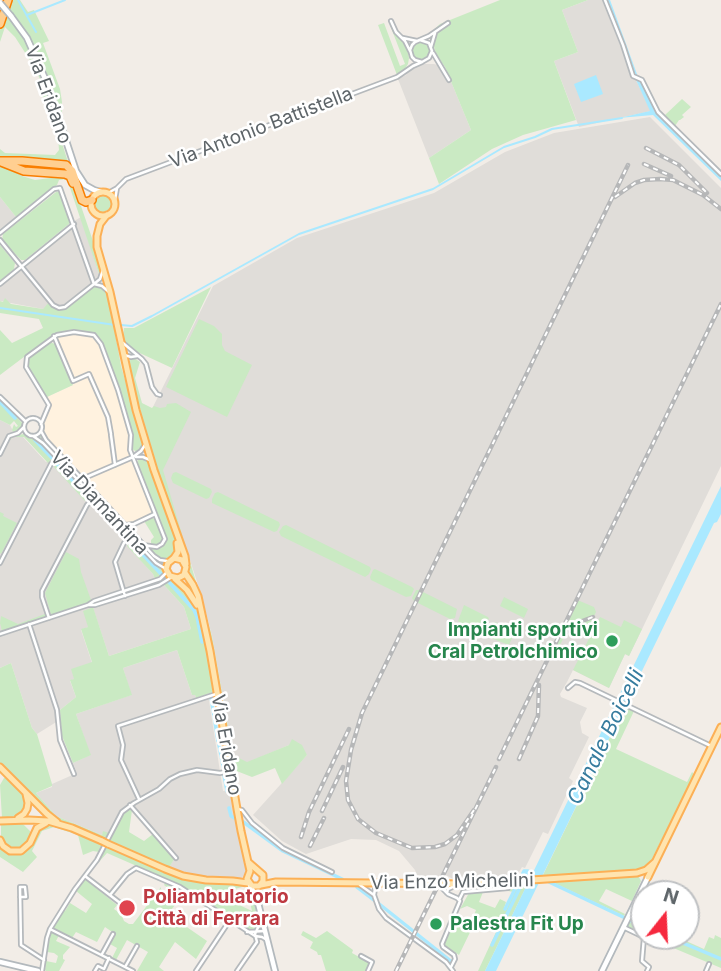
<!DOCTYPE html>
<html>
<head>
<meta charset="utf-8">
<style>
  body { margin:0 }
  #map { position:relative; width:721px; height:971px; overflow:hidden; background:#f2ede7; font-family:Inter,sans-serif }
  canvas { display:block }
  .north { position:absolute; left:630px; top:880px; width:70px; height:70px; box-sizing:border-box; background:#fff; border:2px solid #bfc1c3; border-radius:50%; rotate:18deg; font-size:19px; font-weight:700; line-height:28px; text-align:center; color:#5e6569 }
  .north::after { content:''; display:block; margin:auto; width:24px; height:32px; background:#f6293e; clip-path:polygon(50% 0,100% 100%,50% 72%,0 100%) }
</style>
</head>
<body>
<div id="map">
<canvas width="721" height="971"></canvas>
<div class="north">N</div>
</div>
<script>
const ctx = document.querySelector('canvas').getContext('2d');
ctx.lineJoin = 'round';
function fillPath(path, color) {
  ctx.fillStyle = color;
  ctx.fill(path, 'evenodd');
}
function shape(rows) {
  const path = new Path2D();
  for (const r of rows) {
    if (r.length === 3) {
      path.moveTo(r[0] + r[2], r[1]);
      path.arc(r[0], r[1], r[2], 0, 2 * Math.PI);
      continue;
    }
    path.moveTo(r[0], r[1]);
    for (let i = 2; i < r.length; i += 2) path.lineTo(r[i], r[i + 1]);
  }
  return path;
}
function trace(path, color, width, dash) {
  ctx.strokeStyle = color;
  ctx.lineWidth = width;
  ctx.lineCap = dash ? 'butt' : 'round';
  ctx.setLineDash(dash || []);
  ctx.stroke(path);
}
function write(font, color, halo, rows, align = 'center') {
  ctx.font = font + ' Inter,sans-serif';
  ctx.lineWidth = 5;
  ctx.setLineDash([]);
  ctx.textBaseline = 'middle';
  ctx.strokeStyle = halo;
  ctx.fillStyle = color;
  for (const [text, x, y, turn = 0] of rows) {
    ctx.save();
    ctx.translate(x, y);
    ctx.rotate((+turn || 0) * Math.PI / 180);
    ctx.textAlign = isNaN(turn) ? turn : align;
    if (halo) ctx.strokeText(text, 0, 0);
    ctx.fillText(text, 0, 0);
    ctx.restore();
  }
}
const commercial = shape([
  [73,331,90,333,95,335,100,340,122,399,132,436,132,447,155,511,134,522,129,523,125,521,88,483,84,476,81,473,80,474,47,439,44,433,43,423,50,409,47,397,73,385,51,336]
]);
const industrial = shape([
  [588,0,602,0,634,80,636,80,651,111,579,127,554,61,578,52,562,10],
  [420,64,434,64,445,67,471,130,429,158,398,79,406,75,410,69],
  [650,117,721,188,721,466,629,656,625,654,609,688,573,670,567,682,560,694,561,697,587,708,580,722,582,733,589,737,569,778,573,781,548,834,543,832,525,868,522,867,516,877,455,880,442,873,438,880,419,880,415,870,399,851,376,840,351,839,306,854,282,841,253,815,307,755,289,745,247,763,233,755,212,636,202,597,145,423,213,286,297,238,434,193,505,152,554,133],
  [0,197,16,217,0,229],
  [81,217,100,277,96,286,69,307,60,310,54,308,50,303,43,309,0,301,0,281,69,224],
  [0,420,10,425,15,435,23,437,46,462,54,457,59,461,55,464,86,501,91,495,95,500,91,504,123,538,127,534,132,540,128,546,153,574,155,579,164,585,184,607,191,629,109,656,93,608,88,627,81,630,92,663,74,679,70,681,76,697,60,710,61,719,37,734,32,728,11,663,0,668],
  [177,650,192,695,195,695,196,698,208,694,223,791,230,790,247,870,246,874,241,878,226,879,197,876,169,868,174,858,131,808,112,835,104,832,102,835,56,816,36,793,52,787,52,784,77,773,73,763,90,755,76,714,131,695,123,668]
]);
const green = shape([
  [11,0,20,0,28,12,34,10,49,41,43,43,60,89,62,102,62,113,51,109,46,106,37,81,40,79,33,65,15,37,5,27,0,42,0,19],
  [500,0,588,0,562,10,578,52,554,61,576,120,523,135,492,149,439,184,429,158,471,130,445,67,436,54,434,47,428,35,440,24],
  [384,23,400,66,405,64,390,25,407,48,409,58,408,64,403,72,397,75,378,25],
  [421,51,10],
  [682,99,691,107,682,115,684,117,680,120,679,120,675,126,665,115],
  [58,137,60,137,68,162,9,157,8,168,22,176,35,180,50,178,60,174,69,176,77,201,81,206,94,244,101,270,100,277,67,179,59,180,57,185,16,217,0,197,0,149,5,153,55,155,59,150],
  [60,191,70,220,69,224,25,260,21,260,2,240,3,234,56,192],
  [103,204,9],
  [0,245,15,263,14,269,0,281],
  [94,286,102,287,108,294,121,366,143,442,141,451,137,452,132,449,132,436,122,399,102,345,95,335,73,331,53,335,0,375,0,330,12,343,43,328,39,319,0,313,0,301,3,302,5,298,11,304,43,309,49,302,54,308,60,310,69,307],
  [211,287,172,368,131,349,125,343,123,335,124,328,134,328],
  [199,319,214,326,222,334,222,345,225,351,252,365,227,417,166,387],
  [50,342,55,344,73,385,47,397,28,367,28,362,29,358],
  [134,358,140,362,135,378,142,403,152,408,154,406,160,408,166,407,167,404,176,403,191,412,163,470,212,636,233,755,247,762,289,745,292,739,302,745,307,755,282,784,275,768,252,777,234,770,208,631,196,586,188,573,189,566,144,426,129,371,129,361],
  [0,399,24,425,18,431,14,433,12,430,14,424,16,427,18,426,14,421,10,425,0,420],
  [24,434,39,440,54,457,48,463,24,437,13,437,7,443,9,439,15,435],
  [40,434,44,440,153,556,160,562,166,563,165,566,159,564,152,557,38,436],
  [142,458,146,460,150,465,177,546,174,555,166,560,159,558,149,548,155,548,162,546,166,540,137,464,138,460],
  [59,461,91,495,85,501,54,467],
  [176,472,211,489,212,492,209,498,206,499,173,483,171,478,173,473],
  [218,492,279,522,280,525,277,531,274,532,212,503,212,499,215,493],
  [95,500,127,534,123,538,91,504],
  [0,512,4,514,3,516,17,523,1,554,0,553],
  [152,518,156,519,164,540,161,544,153,546,151,545,151,540,154,537,144,521],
  [286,525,370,567,371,569,369,574,365,577,281,536,279,532,283,526],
  [132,540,157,566,165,570,163,574,155,579,153,574,127,546],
  [66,552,79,559,81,572,91,600,88,603,51,615,45,593],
  [375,569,412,587,414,589,411,596,406,597,371,580,370,577,373,570],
  [170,580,174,581,189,595,198,613,205,641,213,692,196,698,195,695,192,695,177,650,123,668,132,695,76,714,91,755,73,763,62,736,60,710,76,697,70,680,74,679,71,669,92,662,81,629,88,627,83,611,93,607,109,656,191,629,184,607,164,585],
  [416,590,419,590,457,609,455,618,450,619,414,601,412,598],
  [504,597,528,609,524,618,500,606],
  [575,599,594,607,596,612,586,633,573,627,567,631,557,651,553,652,552,649],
  [464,605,488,617,489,619,486,621,484,620,483,623,485,624,481,631,478,632,460,623,458,621],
  [45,614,46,616,2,631,0,623,1,616,18,624],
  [600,617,621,627,624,620,642,629,629,656,625,654,609,688,573,670],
  [495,622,500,624,506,630,515,631,509,645,488,637],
  [11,663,32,728,37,734,52,784,52,786,36,793,56,816,102,835,103,831,112,834,120,818,130,807,132,810,129,832,144,841,153,834,174,859,169,868,82,830,57,820,0,764,0,668],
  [625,706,634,711,616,749,687,782,692,772,694,774,690,783,650,863,642,870,542,877],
  [4,778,8,778,25,796,27,807,20,816,2,818,0,785],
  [21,822,30,831,30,838,24,848,11,850,4,844,1,837,1,823],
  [50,824,64,827,103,844,99,852,93,851,83,855,78,835,54,827,42,831,32,851,37,857,23,872,0,857,0,846,6,852,11,854,19,854,24,852,30,847,36,831,45,825],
  [106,846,179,876,245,885,246,886,216,894,252,911,250,902,254,902,257,908,257,927,255,929,247,930,180,885,107,853,97,864],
  [634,876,639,877,641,881,632,901,606,889,599,901,625,914,624,916,552,882],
  [85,879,117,905,114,909,121,914,124,921,129,924,133,924,161,887,161,889,169,896,173,892,164,885,165,883,181,890,178,890,170,900,175,905,168,914,207,941,196,959,175,942,159,967,164,971,137,971,148,952,127,940,116,960,112,958,117,948,110,944,115,934,105,927,97,942,76,932,72,938,53,928,63,910,65,911,70,903,86,913,92,904,76,891],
  [528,883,485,971,478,971,496,932,475,922,459,955,444,945,457,916,471,922,476,910,467,906,460,909,469,893,483,892,479,902,495,908,500,899,506,902,504,909,506,910,514,892,508,891,511,884],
  [641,916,644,917,644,934,627,927,632,918,639,921],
  [303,931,316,938,327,931,353,950,352,953,370,963,367,971,326,971,321,955,318,955,317,952,310,948,313,942,301,935],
  [51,932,59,935,56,941,70,947,63,955,63,959,65,960,59,971,46,971,45,970,46,961,56,963,58,956,54,953,47,952],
  [715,935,721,938,721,968,645,936,675,936,704,949,709,937,714,939]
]);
const water = shape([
  [596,75,603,94,581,102,574,84],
  [636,80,640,80,655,112,721,176,721,181,653,115,619,118,650,111],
  [721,486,721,514,717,522,714,523,496,971,485,971]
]);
const stream = shape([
  [18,0,36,32],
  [609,0,637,77],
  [27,15,65,0],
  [0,308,115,325],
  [121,325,132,326,152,316,299,234,433,189,504,147,535,137,552,129,622,118]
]);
const canal = shape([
  [0,402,15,418],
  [35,440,52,458],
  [57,464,88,497],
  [93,502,125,536],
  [131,542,162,575],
  [168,581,194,610,197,617,202,642],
  [211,697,218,741],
  [219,745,224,771],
  [224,775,227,791],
  [229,808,231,816,236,819],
  [242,821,283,851,342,879],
  [549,882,623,917],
  [357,887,374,900],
  [378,903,452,962],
  [631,921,644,927],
  [666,936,721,959],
  [492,945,528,871,524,871,505,909]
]);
const street = shape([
  [605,0,623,45,633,76,642,80,658,112,721,174],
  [391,21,396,32,405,41,410,51],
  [403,38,417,41],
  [420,40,429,43,432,51,429,58,422,62,415,60,412,57,410,50,412,45,415,42,429,36,448,23],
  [431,47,435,33],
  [433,53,449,80],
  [108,193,117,188],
  [115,200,117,188,126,179,397,77,413,66,422,62],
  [0,233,54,189,60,188,94,284],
  [0,240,53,305,59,308,65,307,94,284,100,279,103,270],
  [0,284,74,224],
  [94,284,102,286,109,292],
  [54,336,73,381,89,374,108,417,111,434],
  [123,343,142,359,146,364,152,387,157,394,160,395],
  [124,355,131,357,137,356],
  [0,397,25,421],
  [33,427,9],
  [41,424,49,405,26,367,27,357,57,335,74,332,94,335,101,344,118,390,131,435,130,450,165,539,162,544,157,547,143,545],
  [41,431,46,440,154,556,160,560,167,561],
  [111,435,115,465],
  [33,436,43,443,156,563,166,569],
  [0,454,9,436,18,433,24,427],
  [136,457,143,457,150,460],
  [82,479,133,457,141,451,145,445],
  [126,525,134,524,155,514],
  [0,563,51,464,57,459],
  [125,596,115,562,124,543,131,536],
  [88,605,94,601,160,579,167,572],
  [49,618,42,597,42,591,87,505,94,497],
  [29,624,57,710,60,740,74,774],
  [0,634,88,605,95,605,159,585,172,577],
  [568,688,575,682,580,683,711,746],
  [139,799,121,760,123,745,118,726,216,694],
  [130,805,176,858],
  [237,809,242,810,252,823,283,848,332,872],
  [85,876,124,906],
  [360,885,374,895,379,909,386,918,446,962,453,971],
  [439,885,448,894,457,898,460,901,442,944,443,947,454,955,455,959,451,967],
  [20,887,21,945,44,960],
  [20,887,25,887,26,897,20,897],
  [447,893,448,889,457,885],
  [110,895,127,874,136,868,180,887,255,936,262,937,267,940],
  [374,895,375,889,379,884],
  [459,900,463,892,508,888,510,885],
  [623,927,644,937,642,961,649,967,647,971],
  [50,929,133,971],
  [247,932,265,931],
  [102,954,113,934],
  [361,956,372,962,368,971],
  [125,967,137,946],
  [42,971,47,938,50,929,75,889,97,860,122,812,134,803,159,789,170,779,180,774,197,770,220,773,230,771],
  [95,971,98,966,104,969,109,958],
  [196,971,230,920],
  [237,971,257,942,255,934,261,921],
  [706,971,709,964]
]);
const secondary = shape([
  [11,16,27,38,47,83,76,171,85,185,94,190,101,192],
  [250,885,257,899,275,971],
  [0,962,38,971],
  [602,971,648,877]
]);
const primary = shape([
  [103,204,12],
  [107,215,100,224,97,236,97,247,110,292,136,410,154,470,185,556,186,564],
  [174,558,182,560,186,567,184,575,178,578,170,576,166,569,168,563,174,558,178,552,177,543],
  [185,573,193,585,198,596,210,651,237,809,241,831,248,862,250,871,247,879,252,886,259,886,263,881,263,875,248,862],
  [175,579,187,590,197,605],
  [0,767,47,814,57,822],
  [18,818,24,814,27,809,28,803,26,794],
  [0,821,29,820,48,821,72,828,102,841],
  [0,840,3,846,10,851,21,851,30,843,37,828,46,823],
  [108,844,165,869,183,876,206,880,233,881,248,883],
  [648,877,721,727],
  [261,885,276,882,471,884,637,873,646,870,655,862]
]);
const highway = shape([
  [0,24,8,0],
  [0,161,22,161,66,165,72,171,82,200,86,202,92,200],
  [1,162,24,171,65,174,70,176,73,183]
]);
const rail = shape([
  [646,148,679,165,707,193],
  [644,164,671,176],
  [615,197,635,183,644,180,660,179,673,180,703,195,721,209],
  [563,635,577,623,593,617],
  [499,759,721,304],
  [519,759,538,716,539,685],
  [474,810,457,835,445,844,435,847,412,848,376,833,358,819,348,800,346,781,351,750,362,713,628,165],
  [322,811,343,767],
  [301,837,309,812,349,729],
  [310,846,324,818],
  [396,971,496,767]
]);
const secondaryBridge = shape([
  [0,3,11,16]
]);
const primaryBridge = shape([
  [102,841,108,844]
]);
const markers = [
  [612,641,7,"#2e9e5b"],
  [127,908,9,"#e0444e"],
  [436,924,7,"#2e9e5b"]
];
const streetNames = [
  ["Via Eridano",48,95,70],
  ["Via Antonio Battistella",261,128,-21],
  ["Via Diamantina",99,503,47],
  ["Via Eridano",226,745,80],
  ["Via Enzo Michelini",452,882,-1]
];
const leisureNames = [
  ["Impianti sportivi",598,630],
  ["Cral Petrolchimico",598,652],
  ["Palestra Fit Up",450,924,"left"]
];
const healthNames = [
  ["Poliambulatorio",143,897],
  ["Città di Ferrara",143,919]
];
const waterNames = [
  ["Canale Boicelli",606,737,-64]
];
fillPath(commercial, '#fff2df');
fillPath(industrial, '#e0ddd9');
fillPath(green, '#caeac3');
fillPath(water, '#aae9ff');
trace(stream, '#aae9ff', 2);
trace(canal, '#aae9ff', 3.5);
trace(street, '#b5b9bc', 6);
trace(secondary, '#b3b9bd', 8);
trace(primary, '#fcb056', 9);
trace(highway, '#f97e00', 10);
trace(street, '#fff', 2.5);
trace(secondary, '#fff', 4.5);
trace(primary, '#ffe4af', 5);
trace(highway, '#ffcf91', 7);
trace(rail, '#b6b7b8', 4.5);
trace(rail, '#fff', 2, [5]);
trace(secondaryBridge, '#b3b9bd', 8, []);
trace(primaryBridge, '#fcb056', 9, []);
trace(secondaryBridge, '#fff', 4.5);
trace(primaryBridge, '#ffe4af', 5);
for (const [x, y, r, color] of markers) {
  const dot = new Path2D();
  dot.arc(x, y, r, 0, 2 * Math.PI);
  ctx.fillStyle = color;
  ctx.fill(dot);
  trace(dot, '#fff', 2.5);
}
write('19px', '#5e6569', '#fff', streetNames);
write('bold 19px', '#27864d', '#fff', leisureNames, 'right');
write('bold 19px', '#be3a42', '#fff', healthNames, 'left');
write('italic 21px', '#367c9e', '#fff', waterNames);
</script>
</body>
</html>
